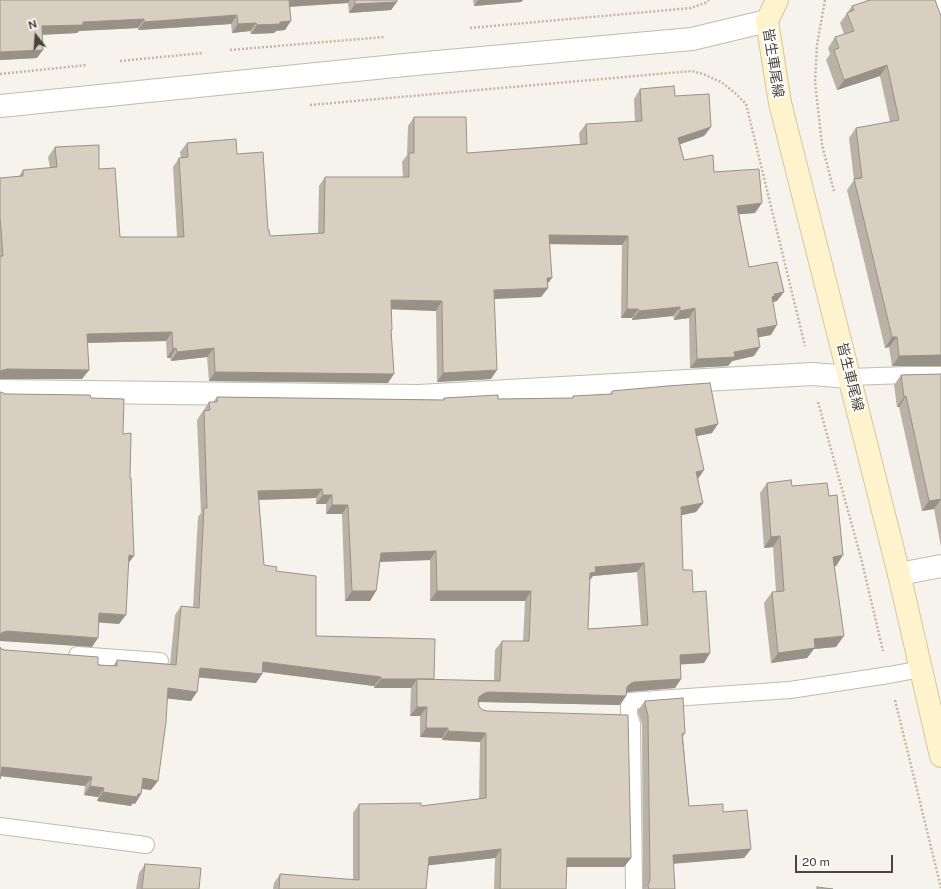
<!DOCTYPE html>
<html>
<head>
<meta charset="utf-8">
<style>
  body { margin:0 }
  #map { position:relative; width:941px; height:889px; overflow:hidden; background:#f6f3ec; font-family:"Public Sans",sans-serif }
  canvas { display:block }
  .north { position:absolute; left:16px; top:16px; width:40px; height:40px; -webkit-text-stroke:3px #fff; paint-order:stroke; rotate:343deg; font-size:11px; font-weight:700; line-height:16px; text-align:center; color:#4b4439 }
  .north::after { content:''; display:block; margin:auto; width:14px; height:18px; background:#4b4439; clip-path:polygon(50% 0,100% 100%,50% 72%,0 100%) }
  .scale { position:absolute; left:795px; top:855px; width:98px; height:18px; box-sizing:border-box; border:2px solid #4b4439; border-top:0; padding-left:5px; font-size:12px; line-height:14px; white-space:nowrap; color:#4b4439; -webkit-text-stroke:3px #fff; paint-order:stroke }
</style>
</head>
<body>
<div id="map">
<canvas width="941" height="889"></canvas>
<div class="north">N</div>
<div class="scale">20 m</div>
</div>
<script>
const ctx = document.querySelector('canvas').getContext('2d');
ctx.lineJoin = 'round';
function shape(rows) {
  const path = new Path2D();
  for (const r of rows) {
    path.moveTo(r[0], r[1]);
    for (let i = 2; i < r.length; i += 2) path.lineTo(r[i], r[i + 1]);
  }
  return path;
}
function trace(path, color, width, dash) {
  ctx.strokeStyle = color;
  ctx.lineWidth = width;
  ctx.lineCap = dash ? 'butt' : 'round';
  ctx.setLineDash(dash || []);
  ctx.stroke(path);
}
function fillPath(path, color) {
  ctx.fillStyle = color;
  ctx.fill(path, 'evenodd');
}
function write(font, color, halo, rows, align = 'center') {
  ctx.font = font + ' "Public Sans","Noto Sans JP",sans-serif';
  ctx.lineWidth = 4;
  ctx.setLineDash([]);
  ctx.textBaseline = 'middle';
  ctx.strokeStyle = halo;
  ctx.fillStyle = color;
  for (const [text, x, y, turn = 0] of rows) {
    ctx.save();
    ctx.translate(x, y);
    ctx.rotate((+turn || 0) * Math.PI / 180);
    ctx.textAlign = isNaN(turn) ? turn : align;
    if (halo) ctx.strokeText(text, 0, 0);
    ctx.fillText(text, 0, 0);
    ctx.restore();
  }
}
const path = shape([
  [825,0,817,45,815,82,822,145,834,191],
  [470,28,691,8,705,3,709,0],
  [230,50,384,37],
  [120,61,203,53],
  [0,74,87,65],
  [310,105,692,71,703,74,721,82,735,93,746,104,805,346],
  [818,402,861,558,883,651],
  [895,700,941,888]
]);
const service = shape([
  [937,0,941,12],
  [850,377,906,375,941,375],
  [77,655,160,661],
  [0,826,146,845],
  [634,889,632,724,629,715,629,701,790,690,889,675,921,669]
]);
const minor = shape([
  [0,391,419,396,812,374,850,377],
  [899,574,941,566]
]);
const tertiary = shape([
  [0,106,415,64,692,39,767,21]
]);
const secondary = shape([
  [777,0,767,21,780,103,899,574,941,756]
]);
const wall = shape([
  [0,0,397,0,391,10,349,13,348,3,290,7,285,30,276,31,274,33,251,34,250,31,232,33,231,24,138,30,138,28,79,31,77,33,42,35,37,58,0,60],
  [473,0,523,0,521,2,474,6],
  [867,0,935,0,941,366,892,366,889,347,885,348,847,190,854,180,849,138,856,128,890,122,880,76,837,90,826,60,830,54,828,48,835,37,844,34,840,23,852,6,867,1],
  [640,89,675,96,711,127,704,136,680,144,684,160,714,172,755,213,739,214,749,267,777,301,773,302,771,335,758,337,754,356,732,361,728,366,690,368,689,318,674,320,673,316,632,320,632,318,621,318,622,245,549,244,552,278,547,284,548,288,541,297,494,299,491,379,437,382,436,311,391,309,391,331,388,383,209,381,207,357,171,361,170,358,167,358,166,341,87,343,89,370,82,379,0,378,0,178,19,176,23,170,50,168,48,157,55,147,99,169,120,237,177,237,173,167,179,158,181,157,180,152,187,143,237,154,270,236,318,234,319,186,325,177,403,177,402,162,407,155,408,126,414,117,467,153,580,144,579,133,586,124,635,122,634,99],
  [941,374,941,547,934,509,922,511,899,407,897,407,894,385,901,375],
  [612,391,712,433,696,436,698,479,703,503,696,512,681,515,683,570,693,592,710,653,704,663,680,664,681,679,675,688,628,692,626,692,626,696,620,705,481,702,478,702,479,707,631,858,624,867,566,867,566,889,494,889,495,858,428,865,426,889,273,889,274,883,280,874,353,880,353,813,359,804,421,806,479,799,480,742,442,740,442,738,420,737,420,716,410,716,411,688,374,688,374,686,262,672,262,674,256,683,199,677,191,701,168,698,151,790,142,789,141,794,135,804,133,803,131,806,97,801,98,797,84,795,85,786,0,776,1,649,5,650,98,665,113,666,117,660,170,664,175,615,181,606,193,607,198,517,201,513,197,420,209,402,213,402,217,397,443,400,444,398,498,399,572,398,573,396,610,394],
  [316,498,316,504,326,504,326,514,342,514,345,601,370,601,376,591,380,562,430,560,430,601,525,601,523,641,502,641,495,650,494,680,434,680,316,636,276,571,264,565,259,500],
  [637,572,641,625,588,629,590,580,593,576],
  [767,483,792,486,829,496,843,555,836,566,835,566,836,647,814,649,807,658,771,663,764,603,772,592,776,592,773,547,764,548,760,493],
  [645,701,685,733,683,737,689,806,723,812,751,849,744,858,673,864,675,889,643,889,642,724,638,713,638,710],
  [145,864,199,889,136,889,139,873]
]);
const shadedWall = shape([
  [288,0,350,0,348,3,283,7],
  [478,0,523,0,521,2,474,6],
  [397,2,391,10,349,13,355,4],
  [237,15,231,24,138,30,144,22],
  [144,19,138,28,79,31,77,33,36,35,42,26,83,22],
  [291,21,285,30,276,31,274,33,251,34,257,25,280,22],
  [256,23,250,31,232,33,238,24],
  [43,50,37,58,0,60,0,52],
  [887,65,880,76,837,90,844,80],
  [711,127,704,136,672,147,678,138],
  [762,203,755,213,731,215,737,206],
  [549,235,628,236,622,245,542,244],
  [547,278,552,278,545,287],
  [548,288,541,297,488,299,494,290],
  [784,292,777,301,770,303,772,297,774,294],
  [391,300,442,301,436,311,384,309],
  [680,307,673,316,632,320,639,311],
  [695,308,689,318,674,320,680,311],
  [627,309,638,309,632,318,621,318],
  [777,325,771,335,750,339,757,329],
  [172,332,166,341,80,343,87,334],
  [892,337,897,337,889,347,885,348],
  [760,347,754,356,732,361,728,366,690,368,697,359,734,352],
  [176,348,170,358,167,358,173,349],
  [214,348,207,357,171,361,177,352],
  [941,355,941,366,892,366,899,356],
  [7,369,89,370,82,379,0,379,0,371],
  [497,370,491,379,437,382,443,373],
  [215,372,394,374,388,383,209,381],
  [906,396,899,407,897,407,904,397],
  [718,424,712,433,688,438,695,429],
  [704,470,698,479,696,472],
  [322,489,316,498,252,500,258,491],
  [323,495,332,495,326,504,316,504],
  [941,499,934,509,922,511,929,501],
  [703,503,696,512,674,517,681,507],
  [332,505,348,505,342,514,326,514],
  [780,536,773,547,764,548,771,537],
  [436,551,430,560,375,562,381,553],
  [129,555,134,556,127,565],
  [843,555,836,566,826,567,833,557],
  [644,563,637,572,593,576,589,581,590,573,595,567],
  [352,591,376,591,370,601,345,601],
  [437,591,531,591,525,601,430,601],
  [99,613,126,615,119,624,92,622],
  [7,631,98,638,92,647,0,641,0,634,3,632],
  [844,636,836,647,814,649,807,658,771,663,778,653,814,639],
  [710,653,704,663,673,665,680,655],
  [263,662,381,677,374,686,257,671],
  [200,668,262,674,256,683,194,677],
  [381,679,434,679,428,688,417,679,411,688,374,688],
  [681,679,675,688,628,692,624,693,626,696,620,705,481,702,476,703,479,697,483,694,488,692,627,687,630,684,634,682],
  [168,688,197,692,191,701,162,698],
  [417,707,427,707,420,716,410,716],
  [426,728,448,728,442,738,420,737],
  [448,731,486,733,480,742,442,740],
  [2,767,92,777,85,786,0,776],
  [143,778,158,781,151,790,137,788],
  [90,786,104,788,98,797,84,795],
  [103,792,138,794,141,794,135,804,133,803,131,806,97,801],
  [501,849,495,858,423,866,429,857],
  [751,849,744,858,666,864,673,855],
  [567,858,631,858,624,867,560,867]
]);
const building = shape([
  [0,0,289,0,291,21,280,22,280,24,257,25,256,23,238,24,237,15,144,22,144,19,83,22,83,25,42,26,43,50,0,52,0,0],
  [355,0,397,0,397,2,355,4,355,0],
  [870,0,935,0,941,16,941,355,899,356,897,337,892,337,854,179,862,178,856,128,899,120,887,65,844,80,834,50,839,48,835,37,854,31,847,13,854,10,852,6,870,0],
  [674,86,675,96,709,94,711,127,678,138,684,160,713,155,714,172,759,169,762,203,737,206,749,267,777,262,784,292,774,294,775,296,772,297,777,325,757,329,760,347,734,352,735,357,697,359,695,308,680,311,680,307,639,311,638,309,627,309,628,236,549,235,552,278,547,278,548,288,494,290,497,370,443,373,442,301,391,300,392,330,391,330,394,374,215,372,214,348,177,352,176,348,173,349,172,332,87,334,89,370,7,369,0,371,0,256,3,256,0,217,0,178,23,176,23,170,57,167,55,147,99,145,99,169,115,168,120,237,184,237,179,158,188,157,187,143,236,139,237,154,263,152,268,230,269,230,270,236,324,233,325,177,409,177,409,153,414,153,414,117,466,117,467,153,587,144,586,124,642,121,640,89,674,86],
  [941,374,941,499,929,501,906,396,904,397,901,375,941,374],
  [710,383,718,424,695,429,704,470,696,472,703,503,681,507,683,570,692,570,693,592,706,591,710,653,680,655,681,679,634,682,630,684,627,687,626,696,488,692,483,694,479,697,478,701,479,707,483,710,487,711,628,715,631,858,567,858,566,889,500,889,501,849,429,857,426,889,279,889,280,874,359,880,359,804,421,803,421,806,486,798,486,733,448,731,448,728,426,728,427,707,417,707,417,679,500,681,502,641,529,641,531,591,437,591,436,551,381,553,376,591,352,591,348,505,332,505,332,495,323,495,322,489,258,491,264,565,277,567,276,571,316,576,316,636,435,639,434,679,381,679,381,677,263,662,262,674,200,668,197,692,168,688,166,722,158,781,143,778,141,794,138,794,137,797,103,792,104,788,90,786,92,777,2,767,0,779,0,647,1,649,5,650,98,657,98,665,117,666,117,660,176,665,181,606,199,608,204,508,207,508,204,411,210,410,209,402,217,402,217,397,444,400,444,398,498,395,498,399,573,398,573,396,612,394,612,391,667,386,710,383],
  [644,563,648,625,588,629,590,573,596,572,595,567,644,563],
  [0,392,6,394,90,395,91,398,124,399,123,434,131,433,130,478,131,478,134,556,129,555,126,615,99,613,98,638,7,631,3,632,0,634,0,392],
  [791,480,792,486,827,483,829,496,837,495,843,555,833,557,844,636,814,639,815,648,778,653,772,592,784,591,780,536,771,537,767,483,791,480],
  [683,698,685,733,682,734,689,806,723,804,723,812,747,810,751,849,673,855,675,889,649,889,648,885,650,880,648,715,645,704,645,701,683,698],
  [145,864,201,868,199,889,142,889,145,864],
  [817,887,833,889,817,889,817,887]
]);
const streetNames = [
  ["皆生車尾線",773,63,81],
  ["皆生車尾線",850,377,76]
];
trace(service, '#c2bbae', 18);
trace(minor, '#c2bbae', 24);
trace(tertiary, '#c2bbae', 24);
trace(secondary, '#d6c79b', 24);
trace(path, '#c4b79f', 2.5, [2, 2]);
trace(service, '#fff', 16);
trace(minor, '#fff', 22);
trace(tertiary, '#fff', 22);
trace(secondary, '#fff3cd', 22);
fillPath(wall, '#bab2a6');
fillPath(shadedWall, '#979187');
fillPath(building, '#d8cfc1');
trace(building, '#979187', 1);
write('14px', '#4b4439', '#fff', streetNames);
</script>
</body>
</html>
